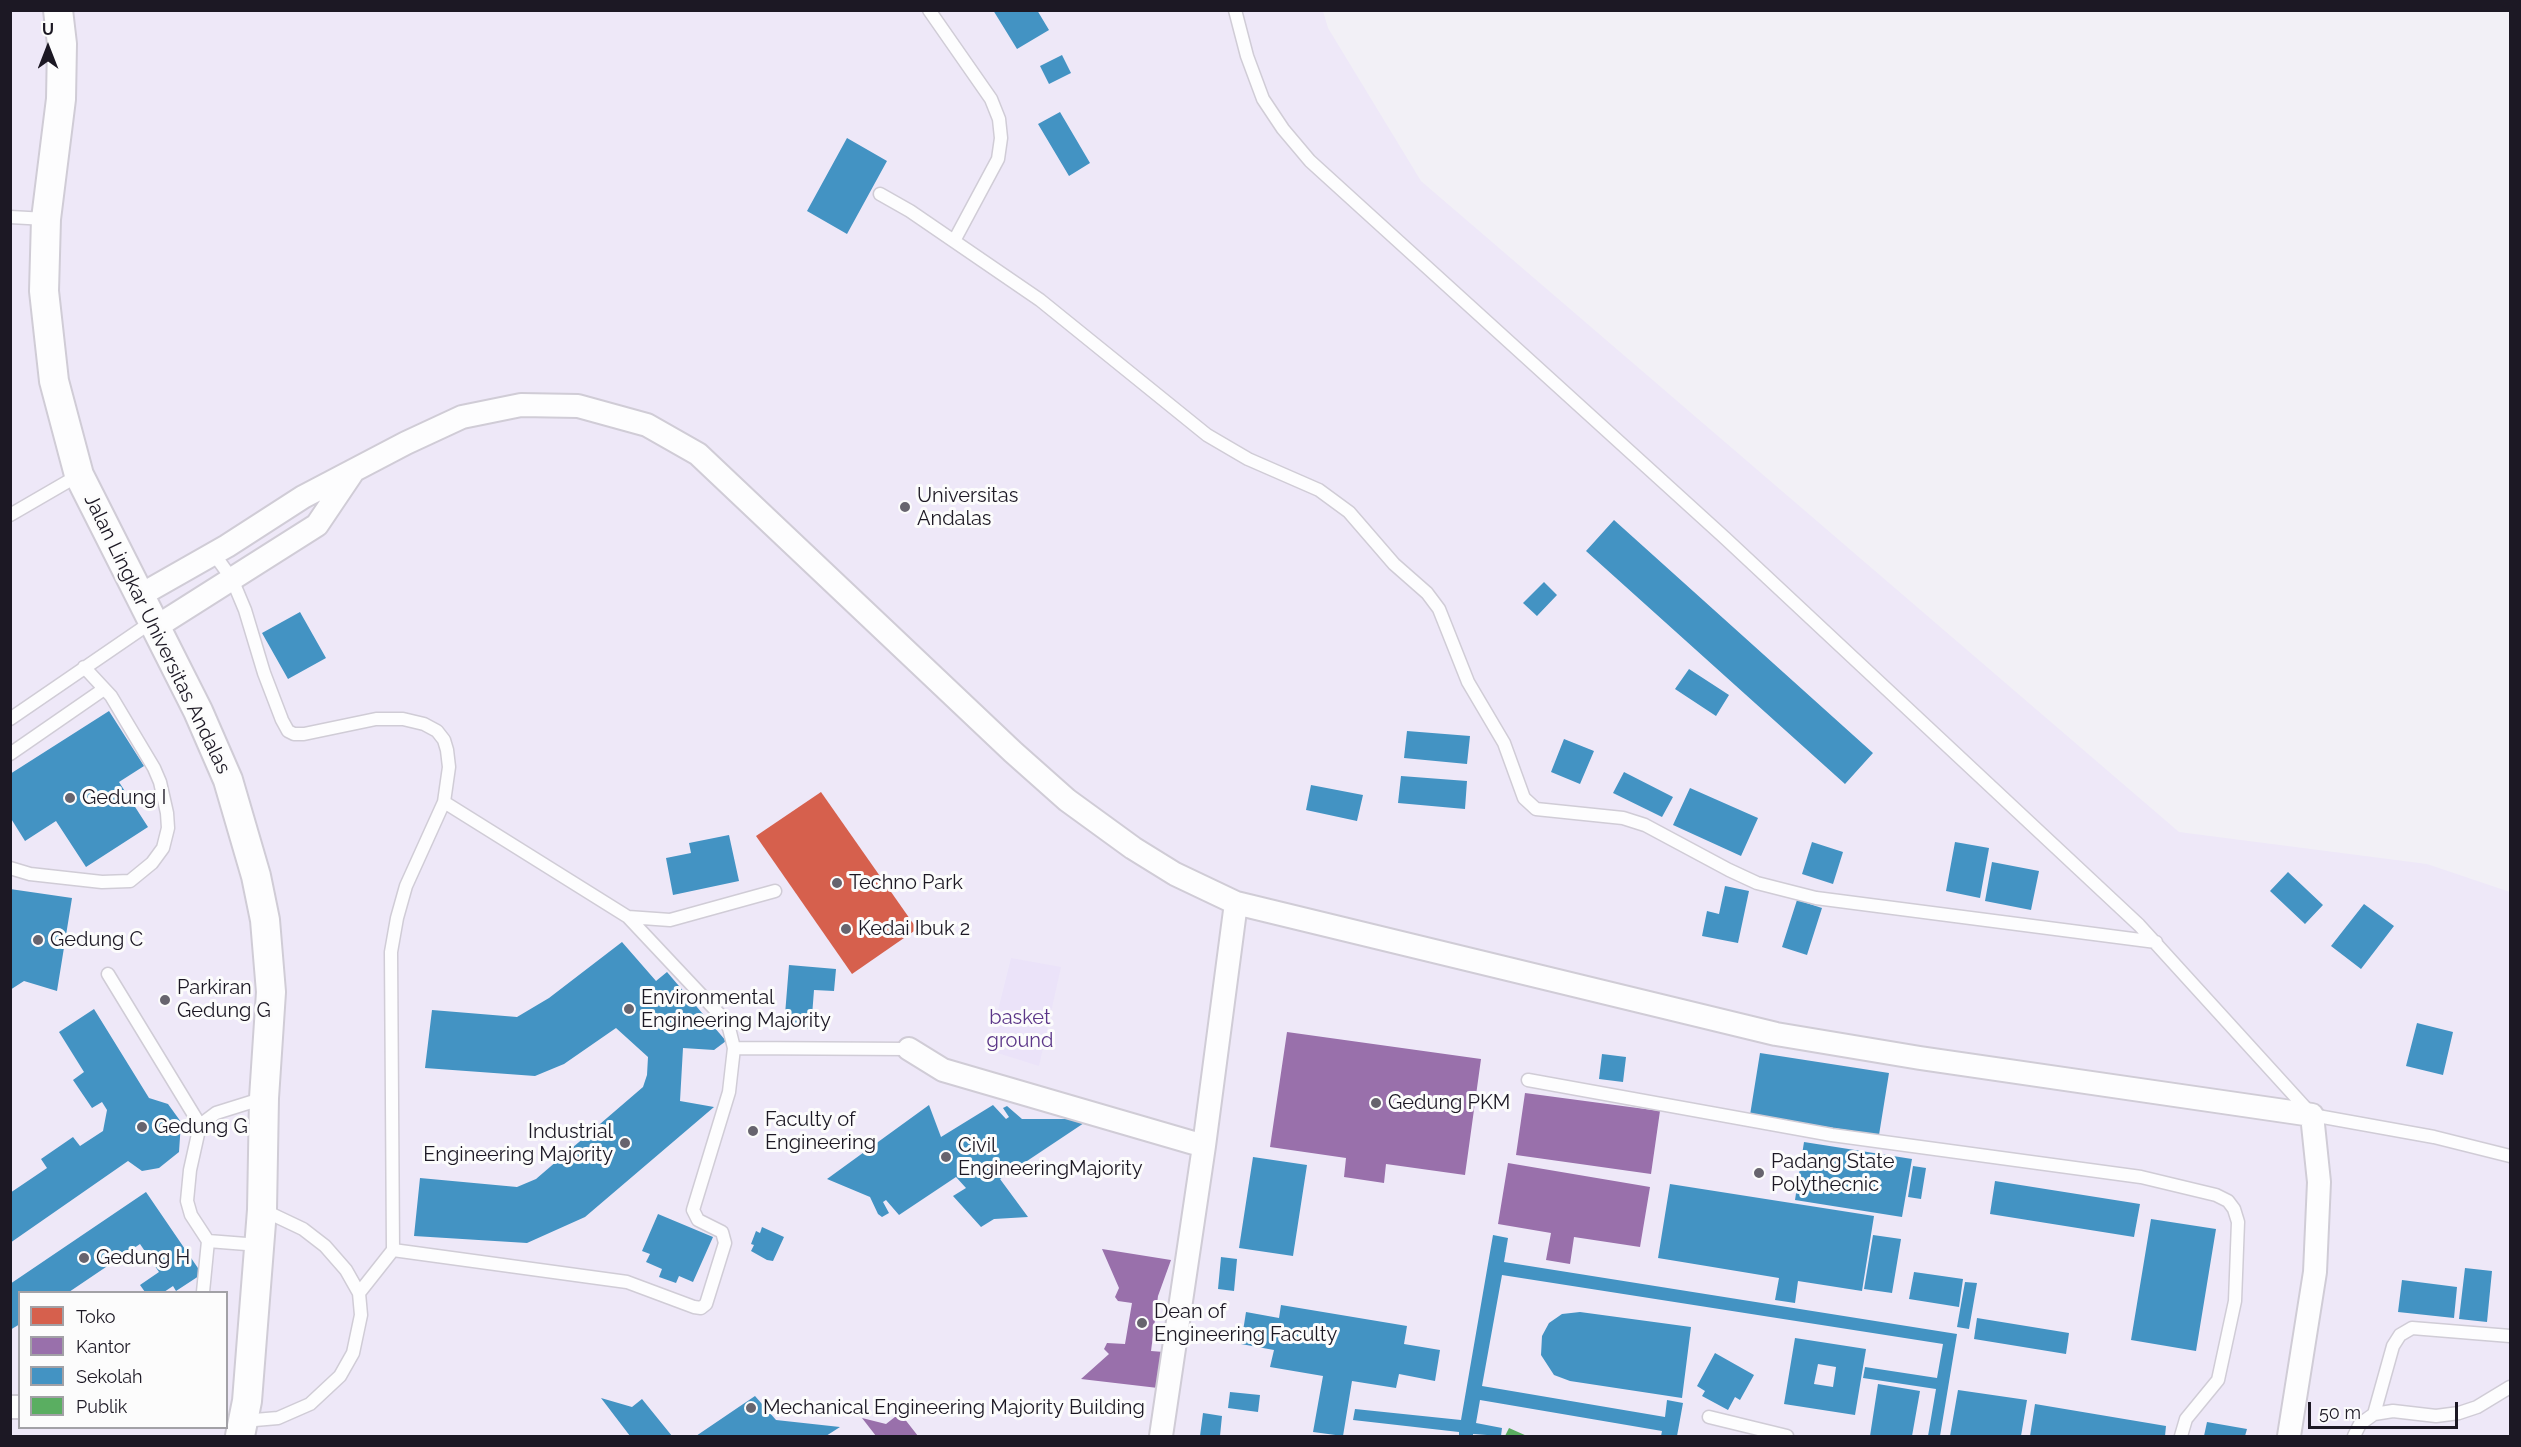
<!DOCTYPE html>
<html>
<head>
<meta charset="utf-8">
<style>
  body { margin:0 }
  #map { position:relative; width:2521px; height:1447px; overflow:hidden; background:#f2f0f6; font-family:Raleway,sans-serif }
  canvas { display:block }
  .frame { position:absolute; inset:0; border:12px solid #1c1824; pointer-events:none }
  .legend { position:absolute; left:18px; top:1291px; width:210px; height:138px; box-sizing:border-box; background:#fcfcfc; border:2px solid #a2a1a6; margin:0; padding:8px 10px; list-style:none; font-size:18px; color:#1c1824 }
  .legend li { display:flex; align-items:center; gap:12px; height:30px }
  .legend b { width:30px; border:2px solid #a2a1a6 }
  .north { position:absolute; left:18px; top:18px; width:60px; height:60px; -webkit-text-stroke:4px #fcfcfc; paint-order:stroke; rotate:0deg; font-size:16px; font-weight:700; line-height:24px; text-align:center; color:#1c1824 }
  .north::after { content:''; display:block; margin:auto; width:21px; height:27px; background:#1c1824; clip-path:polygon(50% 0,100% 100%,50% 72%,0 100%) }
  .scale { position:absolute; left:2308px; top:1402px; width:150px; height:27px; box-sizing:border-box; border:3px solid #1c1824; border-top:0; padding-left:8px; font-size:18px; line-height:21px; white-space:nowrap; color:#1c1824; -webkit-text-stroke:4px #fcfcfc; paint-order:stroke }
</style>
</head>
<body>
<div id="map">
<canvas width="2521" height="1447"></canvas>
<div class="frame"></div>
<ul class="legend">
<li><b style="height:16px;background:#d6604d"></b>Toko</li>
<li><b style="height:16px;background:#9970ab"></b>Kantor</li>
<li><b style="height:16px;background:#4393c3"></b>Sekolah</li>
<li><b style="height:16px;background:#5aae61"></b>Publik</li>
</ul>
<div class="north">U</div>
<div class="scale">50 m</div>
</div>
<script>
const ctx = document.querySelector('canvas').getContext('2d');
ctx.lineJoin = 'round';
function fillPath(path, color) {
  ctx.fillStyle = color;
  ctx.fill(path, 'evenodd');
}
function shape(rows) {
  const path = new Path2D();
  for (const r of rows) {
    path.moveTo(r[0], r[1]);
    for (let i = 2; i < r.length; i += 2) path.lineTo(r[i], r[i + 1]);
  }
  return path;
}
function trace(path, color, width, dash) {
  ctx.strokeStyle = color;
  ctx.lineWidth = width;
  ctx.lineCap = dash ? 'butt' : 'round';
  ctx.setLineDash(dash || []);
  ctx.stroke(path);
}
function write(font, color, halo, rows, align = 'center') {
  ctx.font = font + ' Raleway,sans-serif';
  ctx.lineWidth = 6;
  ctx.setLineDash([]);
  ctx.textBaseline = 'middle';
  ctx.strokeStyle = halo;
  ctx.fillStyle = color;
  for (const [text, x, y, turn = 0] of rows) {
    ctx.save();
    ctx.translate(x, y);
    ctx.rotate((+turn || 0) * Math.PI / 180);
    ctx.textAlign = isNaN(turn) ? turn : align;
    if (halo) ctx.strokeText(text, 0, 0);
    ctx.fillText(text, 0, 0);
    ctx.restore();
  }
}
const built = shape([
  [11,11,1323,11,1328,28,1421,181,2179,832,2427,864,2510,892,2510,1436,11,1436],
  [20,1292,226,1292,226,1428,20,1428]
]);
const green = shape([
  [1011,958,1061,967,1039,1066,988,1050]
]);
const shops = shape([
  [821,792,917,929,852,974,756,836]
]);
const offices = shape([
  [1287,1032,1481,1059,1465,1175,1386,1164,1384,1183,1344,1177,1346,1158,1270,1147],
  [1525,1093,1660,1111,1651,1174,1516,1155],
  [1508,1163,1650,1187,1640,1247,1574,1237,1570,1264,1546,1260,1551,1233,1498,1224],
  [1102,1249,1171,1260,1158,1296,1151,1351,1164,1352,1158,1388,1081,1379,1109,1354,1104,1349,1107,1343,1125,1344,1132,1303,1118,1301,1115,1297,1119,1288],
  [900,1413,918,1436,876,1436,862,1418,886,1424]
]);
const schools = shape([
  [993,10,1037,10,1049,30,1017,49],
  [1062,55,1071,73,1049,84,1040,66],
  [1060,112,1090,163,1069,176,1038,124],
  [847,138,887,161,847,234,807,211],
  [1614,520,1873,753,1845,784,1586,551],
  [1544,582,1557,595,1537,616,1523,603],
  [300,612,326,658,288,679,262,633],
  [1689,669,1729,695,1716,716,1675,689],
  [109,711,144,766,119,782,148,827,86,867,56,821,25,841,10,817,10,774],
  [1407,731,1470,736,1467,764,1404,758],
  [1564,739,1594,751,1580,784,1551,772],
  [1624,772,1673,797,1662,817,1613,793],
  [1401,776,1467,781,1465,809,1398,803],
  [1311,785,1363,795,1357,821,1306,810],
  [1690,788,1758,818,1741,856,1673,825],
  [729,835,739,881,673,895,666,858,691,853,689,843],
  [1812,842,1843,852,1833,884,1802,874],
  [1955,842,1989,848,1980,898,1946,891],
  [1992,862,2039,871,2031,910,1985,901],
  [2288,872,2323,905,2305,924,2270,891],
  [1725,886,1749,891,1738,943,1702,936,1707,911,1719,914],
  [10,889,72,898,57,991,24,981,10,990],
  [1797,900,1822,908,1807,955,1782,947],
  [2364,904,2394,926,2361,969,2331,946],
  [622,942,656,981,667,972,726,1041,714,1050,683,1048,680,1101,714,1107,585,1217,527,1243,414,1236,420,1178,517,1187,536,1179,643,1087,647,1075,648,1057,616,1028,564,1064,535,1076,425,1068,432,1010,517,1017,549,998],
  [789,965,836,969,834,991,814,990,811,1029,784,1027],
  [94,1009,149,1098,168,1104,181,1122,179,1152,159,1168,142,1171,128,1161,10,1243,10,1193,47,1168,41,1159,73,1137,80,1146,103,1131,107,1110,102,1102,92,1108,73,1080,84,1072,59,1032],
  [2417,1023,2453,1032,2443,1075,2406,1066],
  [1760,1053,1889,1073,1879,1135,1750,1115],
  [1602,1054,1626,1057,1623,1082,1599,1079],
  [929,1105,941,1137,993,1105,1006,1119,1009,1117,1003,1108,1007,1106,1022,1119,1090,1119,1000,1179,1028,1217,994,1219,981,1227,953,1196,966,1188,956,1177,899,1215,886,1200,883,1202,889,1213,882,1217,878,1214,870,1197,827,1179],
  [1804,1142,1912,1159,1902,1217,1795,1200],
  [1253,1157,1307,1165,1293,1256,1239,1248],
  [1913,1166,1926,1168,1921,1199,1908,1197],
  [1995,1181,2140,1204,2134,1237,1990,1214],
  [1670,1184,1874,1216,1862,1291,1798,1281,1795,1303,1775,1300,1779,1278,1658,1258],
  [146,1192,202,1274,176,1291,173,1286,164,1292,145,1292,140,1285,159,1272,140,1244,69,1292,20,1292,20,1324,10,1330,10,1284],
  [658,1214,713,1237,693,1282,679,1276,676,1283,659,1277,662,1269,646,1262,650,1254,642,1251],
  [2151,1219,2216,1229,2196,1351,2131,1340],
  [762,1227,784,1237,773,1261,767,1260,751,1251,754,1245,751,1244,756,1231,760,1233],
  [1493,1235,1508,1238,1504,1262,1957,1334,1940,1436,1928,1436,1936,1389,1863,1378,1865,1367,1937,1378,1943,1344,1502,1275,1482,1386,1665,1417,1667,1400,1683,1403,1677,1436,1661,1436,1662,1431,1480,1400,1476,1423,1502,1428,1501,1436,1473,1434,1473,1436,1459,1436,1459,1432,1353,1420,1355,1409,1461,1420],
  [1873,1235,1901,1239,1892,1293,1864,1289],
  [1221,1257,1237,1259,1234,1291,1218,1289],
  [2465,1268,2492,1271,2487,1322,2459,1319],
  [1914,1272,1963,1279,1959,1307,1909,1299],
  [2402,1280,2457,1287,2454,1318,2398,1312],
  [1965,1282,1977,1283,1969,1329,1957,1327],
  [1281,1305,1407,1326,1404,1344,1440,1350,1435,1381,1399,1374,1396,1388,1352,1381,1343,1436,1313,1432,1323,1376,1270,1367,1274,1350,1241,1344,1246,1312,1279,1318],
  [1580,1312,1691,1327,1682,1398,1570,1381,1554,1375,1541,1355,1542,1336,1549,1323,1562,1314],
  [1977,1318,2069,1333,2066,1354,1974,1339],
  [1795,1338,1866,1349,1855,1415,1784,1404],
  [1818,1364,1836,1367,1833,1387,1814,1384],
  [1715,1353,1754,1375,1740,1400,1735,1397,1728,1410,1702,1396,1705,1391,1697,1386],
  [1878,1384,1920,1391,1912,1436,1870,1436],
  [1958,1390,2027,1400,2021,1436,1950,1436],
  [1230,1392,1260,1395,1258,1412,1228,1408],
  [755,1396,776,1420,840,1427,826,1436,696,1436],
  [601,1398,632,1407,642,1399,672,1436,630,1436],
  [2035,1404,2166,1426,2165,1436,2030,1436],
  [1203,1413,1222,1416,1220,1436,1200,1436],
  [2207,1422,2247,1429,2245,1436,2204,1436]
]);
const public = shape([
  [1509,1428,1527,1436,1505,1436]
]);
const service = shape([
  [929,10,991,99,999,119,1001,138,998,159,954,241],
  [1235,10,1247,56,1263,99,1283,129,1310,161,1725,538,2139,925,2312,1115,2434,1137,2510,1156],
  [880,194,910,211,1040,300,1207,435,1248,459,1319,490,1349,512,1394,564,1427,593,1439,609,1468,682,1504,743,1524,798,1536,809,1623,818,1645,825,1729,870,1757,883,1816,898,2156,942],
  [10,217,46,219],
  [10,515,79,475],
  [214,554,232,579,245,610,264,673,282,720,288,731,294,734,304,734,376,719,403,719,424,724,437,731,444,740,447,750,449,767,444,802,406,886,397,918,391,952,393,1250,359,1293],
  [10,719,153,621],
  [10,754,104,689],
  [10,868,30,874,102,882,130,881,152,863,163,848,168,828,167,813,160,782,154,768,111,696,84,667],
  [628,917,670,920,775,891],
  [108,974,200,1125],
  [734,1048,909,1049],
  [1528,1080,1832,1135,2141,1177,2216,1195,2228,1201,2234,1209,2238,1222,2235,1301,2218,1380,2186,1419,2181,1436],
  [259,1245,208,1241,191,1215,187,1201,190,1170,200,1125,216,1113,264,1098],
  [393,1250,627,1282,694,1307,701,1308,706,1304,725,1243,722,1232,698,1220,693,1210,729,1092,734,1048,729,1028,722,1017,628,917,444,802],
  [203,1292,208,1241],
  [2374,1414,2393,1346,2400,1335,2412,1328,2510,1336],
  [1709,1417,1787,1436],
  [243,1421,278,1418,310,1404,340,1376,353,1353,361,1315,359,1293,346,1270,325,1246,303,1229,263,1210],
  [2354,1436,2360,1424,2374,1414,2393,1411,2436,1416,2459,1413,2477,1407,2510,1387]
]);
const minor = shape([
  [139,596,227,546,303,497,406,443,462,417,521,405,578,406,647,425,698,454,1013,752,1067,800,1133,848,1175,874,1236,903,1776,1034,1920,1058,2312,1115,2319,1182,2315,1272,2289,1436],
  [156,627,317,525,352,473],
  [909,1049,943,1070,1204,1146],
  [10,1407,20,1407],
  [1161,1436,1204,1146,1236,903]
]);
const tertiary = shape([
  [58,10,62,44,61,99,46,219,44,291,54,381,79,475,198,711,228,780,256,876,265,920,271,992,264,1098,262,1210,247,1401,240,1436]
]);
const markers = [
  [905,507,6,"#67646e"],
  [70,798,6,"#67646e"],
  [837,883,6,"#67646e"],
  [846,929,6,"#67646e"],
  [38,940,6,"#67646e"],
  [165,1000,6,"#67646e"],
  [629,1009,6,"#67646e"],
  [1376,1103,6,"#67646e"],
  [142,1127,6,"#67646e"],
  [753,1131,6,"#67646e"],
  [625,1143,6,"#67646e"],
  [946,1157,6,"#67646e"],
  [1759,1173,6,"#67646e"],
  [84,1258,6,"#67646e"],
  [1142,1323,6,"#67646e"],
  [751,1408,6,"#67646e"]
];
const poiNames = [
  ["Universitas",917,496],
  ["Andalas",917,519],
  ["Gedung I",82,798],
  ["Techno Park",849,883],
  ["Kedai Ibuk 2",858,929],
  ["Gedung C",50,940],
  ["Parkiran",177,988],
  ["Gedung G",177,1011],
  ["Environmental",641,998],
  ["Engineering Majority",641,1021],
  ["Gedung PKM",1388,1103],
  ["Faculty of",765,1120],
  ["Engineering",765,1143],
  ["Gedung G",154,1127],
  ["Industrial",613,1132,"right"],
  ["Engineering Majority",613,1155,"right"],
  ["Civil",958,1146],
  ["EngineeringMajority",958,1169],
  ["Padang State",1771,1162],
  ["Polythecnic",1771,1185],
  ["Gedung H",96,1258],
  ["Dean of",1154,1312],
  ["Engineering Faculty",1154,1335],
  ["Mechanical Engineering Majority Building",763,1408]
];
const streetNames = [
  ["Jalan Lingkar Universitas Andalas",157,634,64]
];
const parkNames = [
  ["basket",1020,1018],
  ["ground",1020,1041]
];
fillPath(built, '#eee8f8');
fillPath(green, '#ebe3f9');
fillPath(shops, '#d6604d');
fillPath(offices, '#9970ab');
fillPath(schools, '#4393c3');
fillPath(public, '#5aae61');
trace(service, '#d0ccd6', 15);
trace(minor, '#d0ccd6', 26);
trace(tertiary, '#d0ccd6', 32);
trace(service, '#fdfdfe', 12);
trace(minor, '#fdfdfe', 22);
trace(tertiary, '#fdfdfe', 28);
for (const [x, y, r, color] of markers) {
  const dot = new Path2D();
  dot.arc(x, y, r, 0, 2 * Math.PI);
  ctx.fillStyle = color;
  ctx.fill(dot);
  trace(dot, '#fcfcfc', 2);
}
write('20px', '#1c1824', '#fcfcfc', poiNames, 'left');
write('20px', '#1c1824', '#fcfcfc', streetNames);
write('20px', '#5b3688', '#fcfcfc', parkNames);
</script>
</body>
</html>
